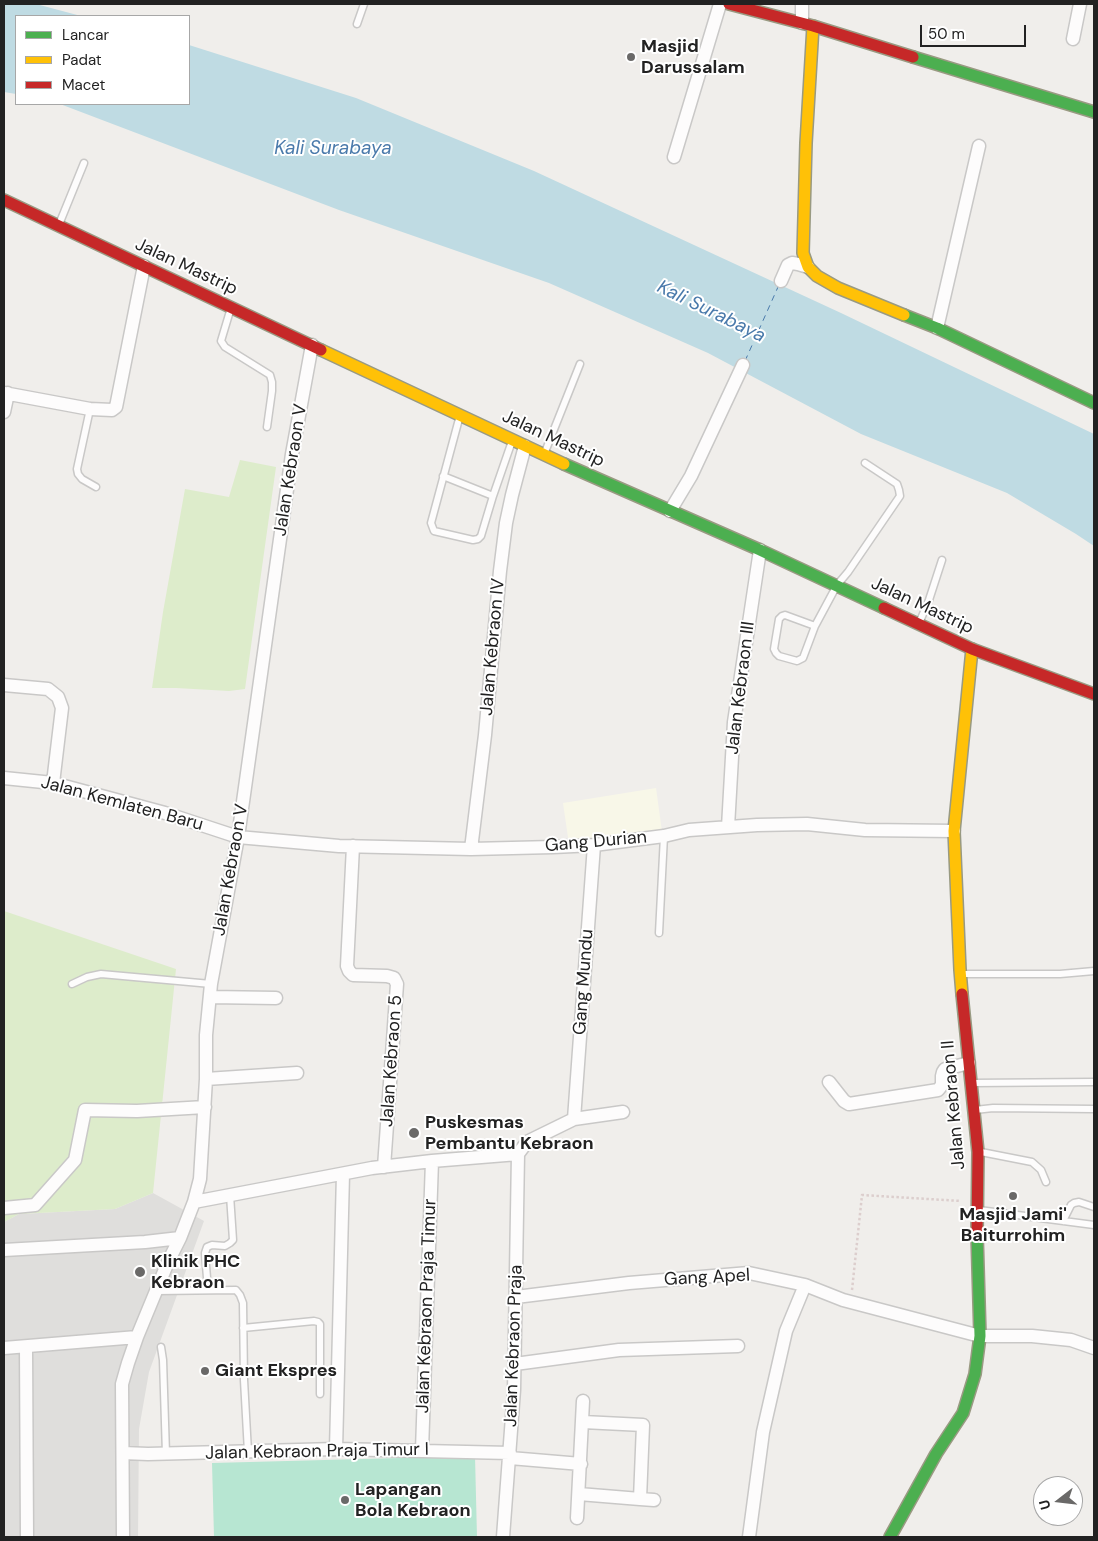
<!DOCTYPE html>
<html>
<head>
<meta charset="utf-8">
<style>
  body { margin:0 }
  #map { position:relative; width:1098px; height:1541px; overflow:hidden; background:#f0eeeb; font-family:"DM Sans",sans-serif }
  canvas { display:block }
  .frame { position:absolute; inset:0; border:5px solid #222; pointer-events:none }
  .legend { position:absolute; left:15px; top:15px; width:175px; height:90px; box-sizing:border-box; background:#fff; border:1px solid #a7a7a7; margin:0; padding:6px 9px; list-style:none; font-size:15px; color:#222 }
  .legend li { display:flex; align-items:center; gap:10px; height:25px }
  .legend b { width:25px; border:1px solid #a7a7a7 }
  .north { position:absolute; left:1033px; top:1476px; width:50px; height:50px; box-sizing:border-box; background:#fff; border:1px solid #a7a7a7; border-radius:50%; rotate:254deg; font-size:14px; font-weight:700; line-height:20px; text-align:center; color:#222 }
  .north::after { content:''; display:block; margin:auto; width:18px; height:22px; background:#6a6968; clip-path:polygon(50% 0,100% 100%,50% 72%,0 100%) }
  .scale { position:absolute; left:920px; top:25px; width:106px; height:22px; box-sizing:border-box; border:2px solid #222; border-top:0; padding-left:6px; font-size:15px; line-height:18px; white-space:nowrap; color:#222; -webkit-text-stroke:4px #fff; paint-order:stroke }
</style>
</head>
<body>
<div id="map">
<canvas width="1098" height="1541"></canvas>
<div class="frame"></div>
<ul class="legend">
<li><b style="height:6px;background:#4caf50"></b>Lancar</li>
<li><b style="height:6px;background:#ffc107"></b>Padat</li>
<li><b style="height:6px;background:#c62828"></b>Macet</li>
</ul>
<div class="north">U</div>
<div class="scale">50 m</div>
</div>
<script>
const ctx = document.querySelector('canvas').getContext('2d');
ctx.lineJoin = 'round';
function fillPath(path, color) {
  ctx.fillStyle = color;
  ctx.fill(path, 'evenodd');
}
function shape(rows) {
  const path = new Path2D();
  for (const r of rows) {
    path.moveTo(r[0], r[1]);
    for (let i = 2; i < r.length; i += 2) path.lineTo(r[i], r[i + 1]);
  }
  return path;
}
function trace(path, color, width, dash) {
  ctx.strokeStyle = color;
  ctx.lineWidth = width;
  ctx.lineCap = dash ? 'butt' : 'round';
  ctx.setLineDash(dash || []);
  ctx.stroke(path);
}
function write(font, color, halo, rows, align = 'center') {
  ctx.font = font + ' "DM Sans",sans-serif';
  ctx.lineWidth = 4;
  ctx.setLineDash([]);
  ctx.textBaseline = 'middle';
  ctx.strokeStyle = halo;
  ctx.fillStyle = color;
  for (const [text, x, y, turn = 0] of rows) {
    ctx.save();
    ctx.translate(x, y);
    ctx.rotate((+turn || 0) * Math.PI / 180);
    ctx.textAlign = isNaN(turn) ? turn : align;
    if (halo) ctx.strokeText(text, 0, 0);
    ctx.fillText(text, 0, 0);
    ctx.restore();
  }
}
const residential = shape([
  [153,1193,204,1221,149,1372,139,1429,138,1537,4,1537,4,1222,19,1214,115,1209]
]);
const education = shape([
  [656,788,663,839,570,851,563,803]
]);
const grass = shape([
  [240,460,276,467,245,689,229,691,176,688,152,688,163,612,185,489,229,497],
  [4,911,176,969,153,1193,115,1209,19,1214,4,1222]
]);
const pitch = shape([
  [475,1456,477,1537,214,1537,212,1463]
]);
const water = shape([
  [4,4,36,4,81,16,16,16,16,94,4,92],
  [189,45,356,98,534,171,841,313,1094,434,1094,546,1076,534,1007,493,861,434,708,353,549,283,339,210,60,104,189,104]
]);
const ferry = shape([
  [745,361,778,287]
]);
const path = shape([
  [852,1290,862,1195,961,1201]
]);
const lane = shape([
  [357,24,364,4],
  [60,222,84,163],
  [230,311,221,341,225,347,270,375,272,382,272,391,267,427],
  [90,409,77,469,78,474,82,479,96,487],
  [459,419,431,523,434,531,473,540,478,539,481,536,493,496,511,444],
  [545,452,580,364],
  [443,476,493,496],
  [920,621,929,600,942,560],
  [815,626,785,615,782,616,779,619,774,649,776,653,779,656,797,661,803,658,815,626,837,585,848,572,900,496,899,490,897,484,865,463],
  [659,933,664,836],
  [963,974,1060,974,1094,971],
  [72,984,87,977,101,974,211,984],
  [972,1083,1094,1082],
  [975,1110,993,1108,1094,1109],
  [981,1152,1032,1162,1041,1170,1046,1182],
  [979,1210,1094,1225],
  [1063,1221,1071,1205,1074,1203,1079,1202,1094,1207],
  [208,1290,205,1253,207,1247,212,1245,225,1246,230,1243,233,1240,230,1195],
  [156,1291,236,1290,240,1295,243,1303,244,1380,248,1452],
  [243,1328,314,1321,318,1322,320,1324,320,1394],
  [161,1347,163,1360,166,1454]
]);
const street = shape([
  [802,23,802,4],
  [1073,39,1080,4],
  [674,157,720,4],
  [781,281,788,265,792,263,798,264,808,267],
  [937,328,979,146],
  [4,393,90,409,112,410,116,407,144,266],
  [4,412,8,393],
  [670,511,691,476,743,365],
  [4,685,48,689,58,697,62,708,53,783],
  [4,778,53,783,165,813,238,837,339,846,471,849,553,847,594,845,664,836,689,830,757,825,807,824,865,830,954,831],
  [728,827,734,722,760,550],
  [353,846,347,966,349,971,353,975,387,976,394,978,397,984,384,1167],
  [471,849,485,735,500,571,506,523,512,495,525,446],
  [210,997,276,998],
  [206,1079,297,1073],
  [829,1082,844,1101,849,1104,938,1090,942,1085,942,1076,943,1072,945,1069,969,1063],
  [574,1119,594,845],
  [518,1154,527,1142,574,1119,623,1112],
  [194,1202,372,1168,432,1161,518,1154],
  [4,1208,35,1205,75,1160,85,1110,137,1111,205,1107],
  [4,1250,145,1242,180,1238],
  [516,1297,629,1283,749,1273,805,1285,843,1300,980,1336,1032,1336,1071,1340,1094,1348],
  [26,1347,27,1537],
  [4,1348,137,1337],
  [515,1364,619,1350,738,1346],
  [336,1449,343,1174],
  [422,1450,432,1161],
  [123,1453,148,1454,336,1449,510,1453],
  [510,1458,581,1464],
  [579,1494,640,1499,643,1425,583,1422],
  [640,1499,654,1500],
  [577,1518,583,1401],
  [123,1537,122,1384,128,1363,137,1337,168,1262,180,1238,194,1202,200,1179,206,1079,206,1035,211,984,238,837,292,454,312,345],
  [503,1537,514,1390,518,1154],
  [749,1537,763,1432,786,1331,805,1285]
]);
const fast = shape([
  [913,57,1094,112],
  [904,315,937,328,1094,403],
  [564,464,760,550,884,608],
  [890,1537,936,1454,963,1413,975,1374,980,1336,977,1234]
]);
const slow = shape([
  [813,26,806,143,803,253,808,267,817,276,838,288,904,315],
  [321,350,564,464],
  [962,994,960,970,954,831,972,649]
]);
const jam = shape([
  [729,4,813,26,913,57],
  [4,200,321,350],
  [884,608,972,649,1094,694],
  [962,994,978,1152,977,1234]
]);
const markers = [
  [631,57,5,"#6a6968"],
  [414,1133,6,"#6a6968"],
  [1013,1196,5,"#6a6968"],
  [140,1272,6,"#6a6968"],
  [205,1371,5,"#6a6968"],
  [345,1500,5,"#6a6968"]
];
const poiNames = [
  ["Masjid",641,47],
  ["Darussalam",641,68],
  ["Puskesmas",425,1123],
  ["Pembantu Kebraon",425,1144],
  ["Masjid Jami'",1013,1215,"center"],
  ["Baiturrohim",1013,1236,"center"],
  ["Klinik PHC",151,1262],
  ["Kebraon",151,1283],
  ["Giant Ekspres",215,1371],
  ["Lapangan",355,1490],
  ["Bola Kebraon",355,1511]
];
const streetNames = [
  ["Jalan Mastrip",186,267,25],
  ["Jalan Mastrip",553,439,25],
  ["Jalan Kebraon V",291,470,-81],
  ["Jalan Mastrip",922,606,25],
  ["Jalan Kebraon IV",493,647,-85],
  ["Jalan Kebraon III",741,688,-83],
  ["Jalan Kemlaten Baru",122,804,15],
  ["Gang Durian",596,842,-5],
  ["Jalan Kebraon V",231,870,-80],
  ["Gang Mundu",584,982,-86],
  ["Jalan Kebraon 5",392,1061,-86],
  ["Jalan Kebraon II",954,1105,-95],
  ["Gang Apel",707,1278,-3],
  ["Jalan Kebraon Praja Timur",427,1306,-88],
  ["Jalan Kebraon Praja",514,1346,-88],
  ["Jalan Kebraon Praja Timur I",317,1452,-1]
];
const waterNames = [
  ["Kali Surabaya",333,149],
  ["Kali Surabaya",711,312,26]
];
fillPath(residential, '#dfdedc');
fillPath(education, '#f8f7e8');
fillPath(grass, '#ddeccb');
fillPath(pitch, '#b7e6d2');
fillPath(water, '#bfdbe3');
trace(ferry, '#4a7aab', 1, [6, 5]);
trace(lane, '#c9c8c7', 9);
trace(street, '#c9c8c7', 15);
trace(fast, '#999a82', 14);
trace(slow, '#999a82', 14);
trace(jam, '#999a82', 14);
trace(path, '#dccecd', 2.5, [2.5, 2.5]);
trace(lane, '#fdfcfc', 6);
trace(street, '#fdfcfc', 12);
trace(fast, '#4caf50', 11);
trace(slow, '#ffc107', 11);
trace(jam, '#c62828', 11);
for (const [x, y, r, color] of markers) {
  const dot = new Path2D();
  dot.arc(x, y, r, 0, 2 * Math.PI);
  ctx.fillStyle = color;
  ctx.fill(dot);
  trace(dot, '#fff', 2);
}
write('bold 18px', '#222', '#fff', poiNames, 'left');
write('18px', '#222', '#fff', streetNames);
write('italic 19px', '#4a7aab', '#fff', waterNames);
</script>
</body>
</html>
